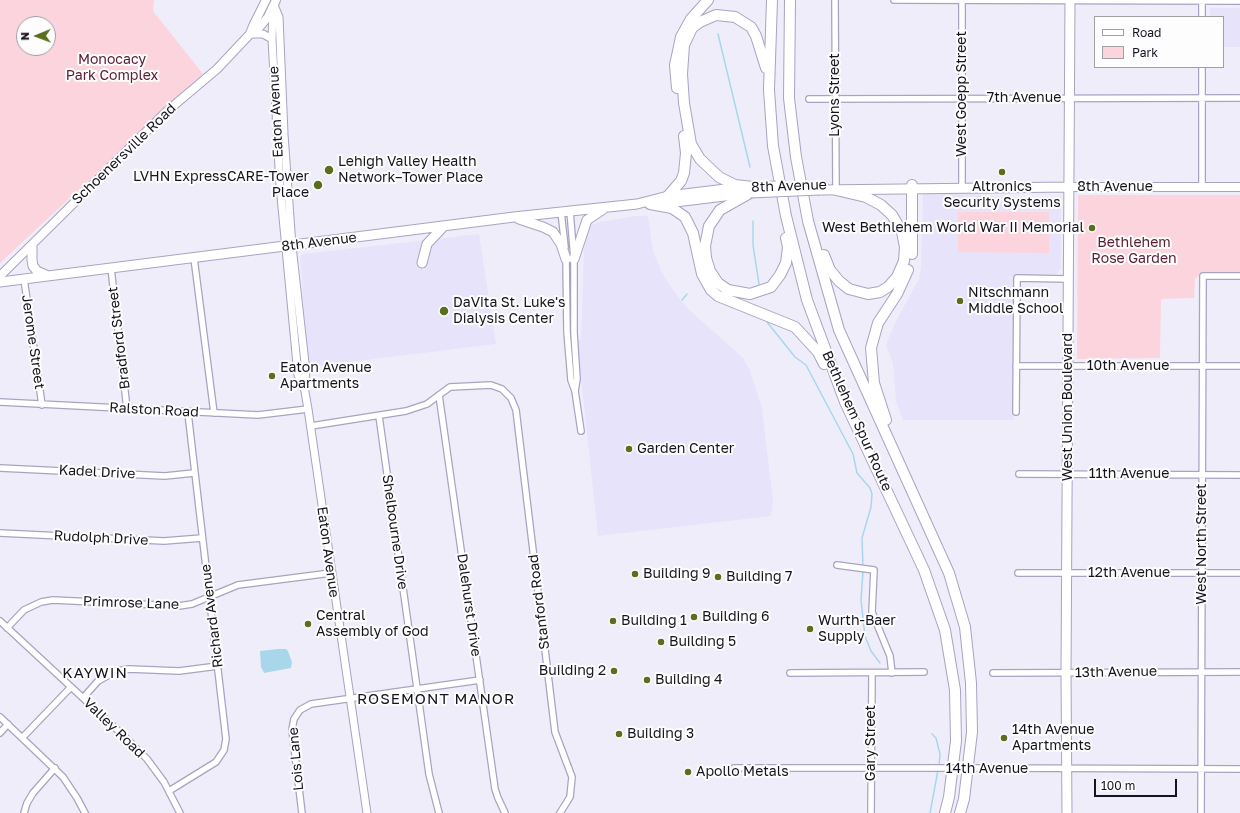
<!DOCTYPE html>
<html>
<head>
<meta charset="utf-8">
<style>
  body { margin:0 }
  #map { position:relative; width:1240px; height:813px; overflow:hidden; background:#f0edfa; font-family:"Golos Text",sans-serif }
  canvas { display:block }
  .legend { position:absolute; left:1094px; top:16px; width:130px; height:52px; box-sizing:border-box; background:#fdfdfd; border:1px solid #a1a0a4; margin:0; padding:5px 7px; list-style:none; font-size:12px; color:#16141e }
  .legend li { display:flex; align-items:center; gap:8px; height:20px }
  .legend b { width:20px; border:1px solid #a1a0a4 }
  .north { position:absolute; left:16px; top:16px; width:40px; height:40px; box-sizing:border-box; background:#fdfdfd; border:1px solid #a1a0a4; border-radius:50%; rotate:269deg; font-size:11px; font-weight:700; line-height:16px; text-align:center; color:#16141e }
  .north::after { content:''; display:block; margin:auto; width:14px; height:18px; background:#5a6e1c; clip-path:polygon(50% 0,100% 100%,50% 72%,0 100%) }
  .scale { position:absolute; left:1094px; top:779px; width:83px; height:18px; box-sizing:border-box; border:2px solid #16141e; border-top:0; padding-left:5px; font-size:12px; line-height:14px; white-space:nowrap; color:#16141e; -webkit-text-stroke:3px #fdfdfd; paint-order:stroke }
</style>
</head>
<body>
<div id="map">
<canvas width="1240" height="813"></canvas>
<ul class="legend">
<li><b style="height:5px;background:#fff"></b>Road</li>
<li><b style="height:11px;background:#fbd4dd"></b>Park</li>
</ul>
<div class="north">N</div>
<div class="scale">100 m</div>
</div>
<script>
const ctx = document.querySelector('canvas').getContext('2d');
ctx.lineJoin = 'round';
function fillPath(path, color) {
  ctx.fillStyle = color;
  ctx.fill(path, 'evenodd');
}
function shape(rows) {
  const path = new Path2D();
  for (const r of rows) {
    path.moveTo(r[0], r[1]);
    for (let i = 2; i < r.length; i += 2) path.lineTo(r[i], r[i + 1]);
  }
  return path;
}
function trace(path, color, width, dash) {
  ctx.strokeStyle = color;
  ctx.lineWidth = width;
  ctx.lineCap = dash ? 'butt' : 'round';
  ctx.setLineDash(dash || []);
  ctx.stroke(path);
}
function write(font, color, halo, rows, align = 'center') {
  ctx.font = font + ' "Golos Text",sans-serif';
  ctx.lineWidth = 4;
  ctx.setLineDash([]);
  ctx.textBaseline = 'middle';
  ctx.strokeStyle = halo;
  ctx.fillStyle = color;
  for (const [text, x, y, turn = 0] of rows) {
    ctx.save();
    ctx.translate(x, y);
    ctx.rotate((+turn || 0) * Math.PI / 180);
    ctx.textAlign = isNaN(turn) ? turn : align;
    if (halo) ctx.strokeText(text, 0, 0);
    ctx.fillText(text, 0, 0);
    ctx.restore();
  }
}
const built = shape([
  [1210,8,1240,8,1240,47,1223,47,1223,17,1210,17],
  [969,193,988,196,1059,198,1061,203,1061,268,1056,274,1013,275,1013,415,1014,420,903,420,896,401,893,363,886,345,895,323,919,279,921,267,923,194],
  [636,216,648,216,653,251,661,271,675,293,687,308,743,358,750,371,762,408,773,501,771,516,598,536,577,340,581,340,584,249,588,232,592,225,598,222],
  [479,234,496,344,308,367,300,258,303,254]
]);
const green = shape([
  [0,0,154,0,153,11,203,74,0,263],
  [24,24,48,24,48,48,24,48],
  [1078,195,1240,195,1240,272,1201,272,1198,277,1195,278,1194,298,1161,299,1160,358,1077,359],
  [958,212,1049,212,1049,253,958,252]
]);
const water = shape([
  [278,649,286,649,288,651,292,662,291,668,264,673,261,667,260,651]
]);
const stream = shape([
  [718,34,750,167],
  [753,221,753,245,759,284],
  [682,300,687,294],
  [767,322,795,357,806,365,853,454,857,473,870,488,872,494,871,507,862,538,863,567],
  [863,571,861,600,865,636,871,651,880,663],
  [932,734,936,738,940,754,939,766],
  [930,813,938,770]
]);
const minor = shape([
  [835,0,836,190],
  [894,0,1240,1],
  [1202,17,1202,0],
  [809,99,1240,98],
  [1202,187,1202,67],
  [962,188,962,0],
  [570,211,574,259,574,333,577,379,575,391],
  [561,212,565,247],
  [194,258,214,413],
  [566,258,567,332,571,380,575,391,581,431],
  [111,268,127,409],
  [24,279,42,405],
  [1016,366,1240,366],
  [439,395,495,789,498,798,505,813],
  [0,402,258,415,308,409],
  [1016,412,1017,278,1068,279],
  [379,416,429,774,439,813],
  [311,426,406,411,427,404,450,387,491,385,502,389,511,398,516,410,555,732,572,777,570,797,560,813],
  [0,468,165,476,194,473],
  [1019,474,1240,475],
  [0,533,164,541,202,538],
  [837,565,874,570,872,612,890,656,892,673],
  [1018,573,1240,573],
  [0,621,124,736,147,759,164,782,180,813],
  [7,628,24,610,41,602,53,600,179,606,192,604,238,585,331,573],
  [790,673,924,672],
  [993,673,1240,672],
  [83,698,98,681,116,671,129,669,179,671,218,666],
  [0,717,63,777,77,798,85,813],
  [0,733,8,724],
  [22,738,71,687],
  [734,768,932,768],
  [985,768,1240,769],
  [169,791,216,762,224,750,226,739,188,413],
  [24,813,27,803,33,793,55,768],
  [302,813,292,730,294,719,300,710,311,704,480,680],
  [871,813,872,673],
  [1201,813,1203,276,1240,276]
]);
const tertiary = shape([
  [274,5,279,17,284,134,292,246,306,372,304,386],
  [273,10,272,39,280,186,298,375,304,386,308,409,367,813],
  [250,34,263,34,272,39]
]);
const secondary = shape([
  [250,34,253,26,266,0],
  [1069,187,1240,187],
  [0,276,166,112,217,69,250,34,257,30,268,17,276,0]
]);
const primary = shape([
  [820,190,1069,187],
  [659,204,749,193],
  [519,219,543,227,553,232,561,244,566,259],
  [32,246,32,260,33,266,37,271,46,275],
  [574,259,587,220,602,210],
  [422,263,427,244,444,226],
  [0,282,514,217,637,204,668,196,742,187],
  [1067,813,1066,673,1070,0]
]);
const motorway = shape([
  [772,0,769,90,773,146,786,216,807,300,845,402,924,570,945,630,955,690,956,741,949,797,945,813],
  [790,0,789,98,796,157,808,221,839,330,949,573,965,627,971,683,972,732,964,799,960,813],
  [677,88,675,65,681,37,691,19,708,0],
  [753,187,735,185,719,177,700,159,691,144,684,103,682,74,684,45,692,28,700,22,716,15,735,17,751,27,756,36,766,68],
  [750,193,720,210,709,226,705,246,706,258,710,271,718,283,728,290,750,294,771,287,780,275,786,263,788,247,786,238],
  [668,196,681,181,684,173,686,153,684,136],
  [650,204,672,208,685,217,693,233,702,274,711,290,718,296,795,327,818,352,824,364],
  [912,254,912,185],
  [824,255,830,270,839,281,849,289,868,294,880,292,888,287,897,277,904,261,905,247,902,232,892,215,881,205,866,197,836,190],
  [886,420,874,383,871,348,878,323,897,294,908,270]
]);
const minorBridge = shape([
  [932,768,985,768]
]);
const primaryBridge = shape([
  [753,187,776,186],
  [750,193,820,190]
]);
const markers = [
  [329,170,5,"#5a6e1c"],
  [1002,172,4,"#5a6e1c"],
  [318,185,5,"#5a6e1c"],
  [1092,228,4,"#5a6e1c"],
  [960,301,4,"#5a6e1c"],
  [444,311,5,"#5a6e1c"],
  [272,376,4,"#5a6e1c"],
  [629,449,4,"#5a6e1c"],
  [635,574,4,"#5a6e1c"],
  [718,577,4,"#5a6e1c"],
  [694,617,4,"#5a6e1c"],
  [613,621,4,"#5a6e1c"],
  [308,624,4,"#5a6e1c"],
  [810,629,4,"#5a6e1c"],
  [661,642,4,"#5a6e1c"],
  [614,671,4,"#5a6e1c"],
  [647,680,4,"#5a6e1c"],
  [619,734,4,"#5a6e1c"],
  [1004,738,4,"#5a6e1c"],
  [688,772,4,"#5a6e1c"]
];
const parkNames = [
  ["Monocacy",112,60],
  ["Park Complex",112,76],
  ["Bethlehem",1134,243],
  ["Rose Garden",1134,259]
];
const streetNames = [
  ["West Goepp Street",962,94,-90],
  ["Lyons Street",835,95,-90],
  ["7th Avenue",1024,98],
  ["Eaton Avenue",276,112,-93],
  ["Schoenersville Road",124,154,-44],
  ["8th Avenue",789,186,-2],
  ["8th Avenue",1115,187],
  ["8th Avenue",319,242,-7],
  ["Bradford Street",119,338,-97],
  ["Jerome Street",33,342,82],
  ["10th Avenue",1128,366],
  ["West Union Boulevard",1068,407,-90],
  ["Ralston Road",154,410,3],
  ["Bethlehem Spur Route",857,421,66],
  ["Kadel Drive",97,472,3],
  ["11th Avenue",1129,474],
  ["Shelbourne Drive",395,532,82],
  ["Rudolph Drive",101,538,3],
  ["West North Street",1202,544,-90],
  ["Eaton Avenue",328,552,82],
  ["12th Avenue",1129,573],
  ["Stanford Road",539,602,-97],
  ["Primrose Lane",131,603,2],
  ["Dalehurst Drive",469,605,82],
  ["Richard Avenue",212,616,-97],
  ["13th Avenue",1116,672,-1],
  ["Valley Road",114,728,44],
  ["Gary Street",871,743,-90],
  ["Lois Lane",296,759,-95],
  ["14th Avenue",987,769]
];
const poiNames = [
  ["Lehigh Valley Health",338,162],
  ["Network–Tower Place",338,178],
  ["LVHN ExpressCARE-Tower",309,177,"right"],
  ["Place",309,193,"right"],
  ["Altronics",1002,187,"center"],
  ["Security Systems",1002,203,"center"],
  ["West Bethlehem World War II Memorial",1084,228,"right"],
  ["Nitschmann",968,293],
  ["Middle School",968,309],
  ["DaVita St. Luke's",453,303],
  ["Dialysis Center",453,319],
  ["Eaton Avenue",280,368],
  ["Apartments",280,384],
  ["Garden Center",637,449],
  ["Building 9",643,574],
  ["Building 7",726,577],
  ["Central",316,616],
  ["Assembly of God",316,632],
  ["Building 6",702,617],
  ["Building 1",621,621],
  ["Wurth-Baer",818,621],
  ["Supply",818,637],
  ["Building 5",669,642],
  ["Building 2",606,671,"right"],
  ["Building 4",655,680],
  ["14th Avenue",1012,730],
  ["Apartments",1012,746],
  ["Building 3",627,734],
  ["Apollo Metals",696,772]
];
const neighbourhoodNames = [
  ["KAYWIN",95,673],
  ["ROSEMONT MANOR",436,699]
];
fillPath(built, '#e7e3fa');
fillPath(green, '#fbd4dd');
fillPath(water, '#a8d7eb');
trace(stream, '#a8d7eb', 1.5);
trace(minor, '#a9a3c1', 8);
trace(tertiary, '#a9a3c1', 9);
trace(secondary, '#a9a3c1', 10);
trace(primary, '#a9a3c1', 11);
trace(motorway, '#a9a3c1', 12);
trace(minor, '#fff', 5.5);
trace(tertiary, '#fff', 7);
trace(secondary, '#fff', 8);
trace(primary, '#fff', 9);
trace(motorway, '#fff', 10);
trace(minorBridge, '#a9a3c1', 8, []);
trace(primaryBridge, '#a9a3c1', 11, []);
trace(minorBridge, '#fff', 5.5);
trace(primaryBridge, '#fff', 9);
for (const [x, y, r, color] of markers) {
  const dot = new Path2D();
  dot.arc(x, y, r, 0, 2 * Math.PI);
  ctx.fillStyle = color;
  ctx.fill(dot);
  trace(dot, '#fdfdfd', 1.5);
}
write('14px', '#592033', '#fdfdfd', parkNames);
write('14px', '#16141e', '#fdfdfd', streetNames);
write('14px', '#16141e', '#fdfdfd', poiNames, 'left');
ctx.letterSpacing = '1px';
write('15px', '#16141e', '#fdfdfd', neighbourhoodNames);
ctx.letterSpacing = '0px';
</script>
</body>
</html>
